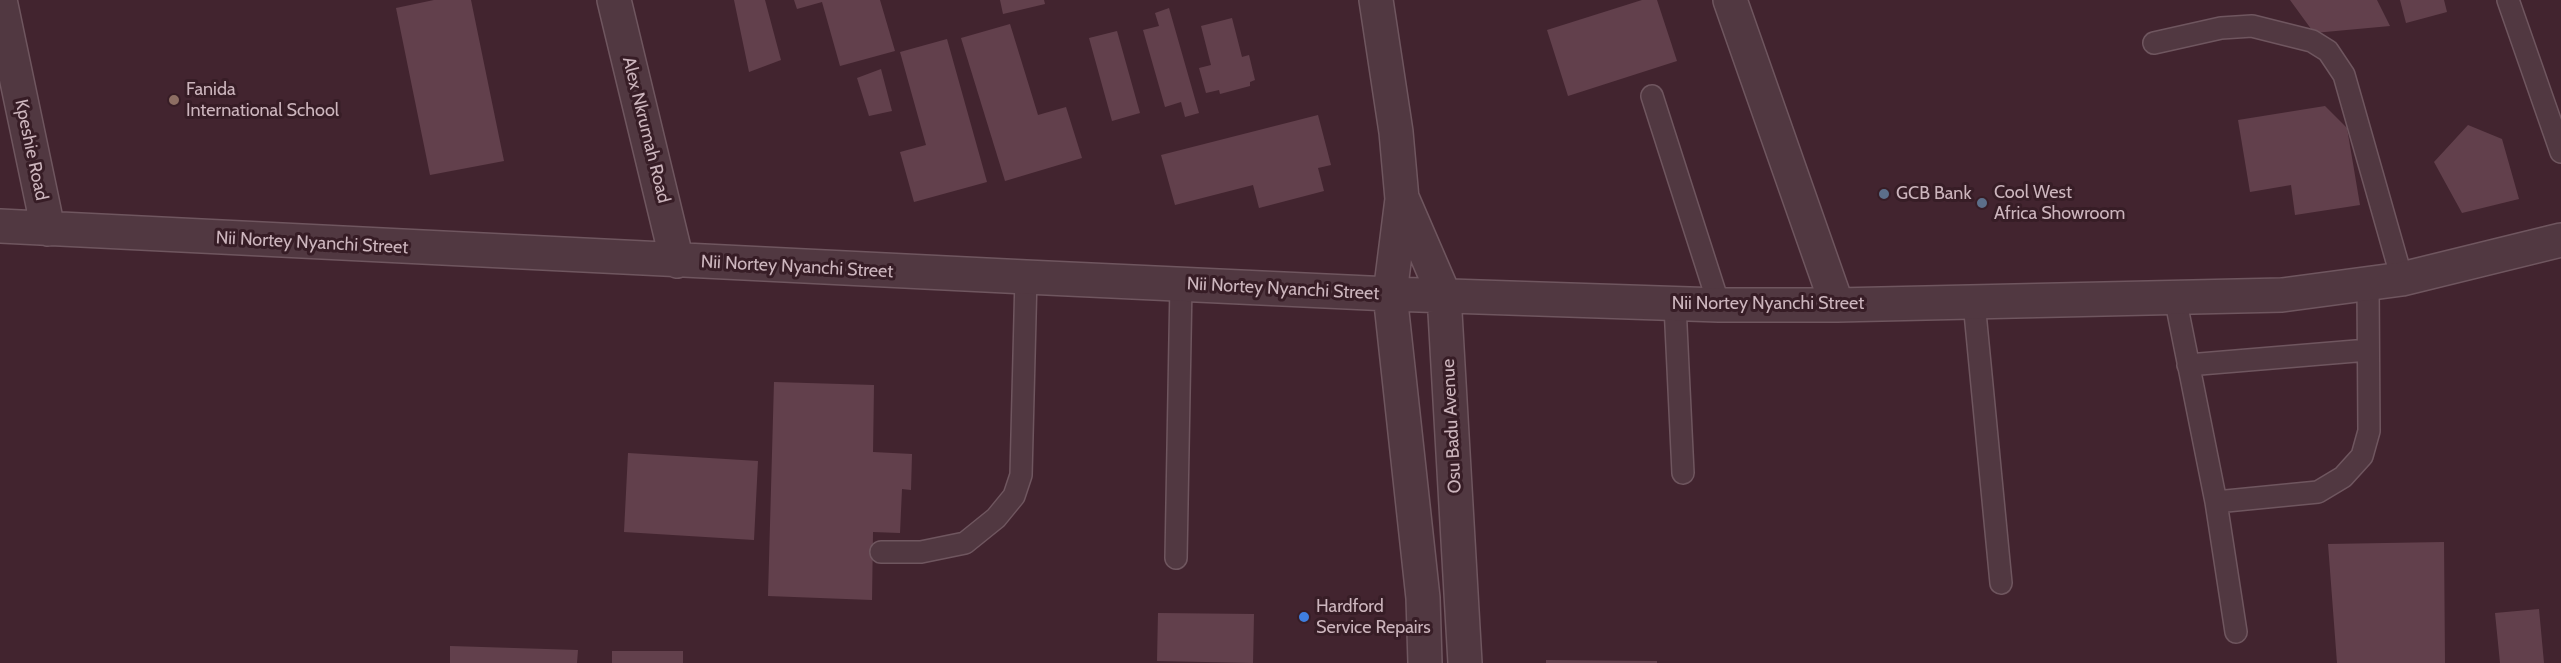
<!DOCTYPE html>
<html>
<head>
<meta charset="utf-8">
<style>
  body { margin:0 }
  canvas { display:block; background:#42242f }
</style>
</head>
<body>
<canvas width="2561" height="663"></canvas>
<script>
const ctx = document.querySelector('canvas').getContext('2d');
ctx.lineJoin = 'round';
function fillPath(path, color) {
  ctx.fillStyle = color;
  ctx.fill(path, 'evenodd');
}
function shape(rows) {
  const path = new Path2D();
  for (const r of rows) {
    path.moveTo(r[0], r[1]);
    for (let i = 2; i < r.length; i += 2) path.lineTo(r[i], r[i + 1]);
  }
  return path;
}
function trace(path, color, width, dash) {
  ctx.strokeStyle = color;
  ctx.lineWidth = width;
  ctx.lineCap = dash ? 'butt' : 'round';
  ctx.setLineDash(dash || []);
  ctx.stroke(path);
}
function write(font, color, halo, rows, align = 'center') {
  ctx.font = font + ' Cabin,sans-serif';
  ctx.lineWidth = 6;
  ctx.setLineDash([]);
  ctx.textBaseline = 'middle';
  ctx.strokeStyle = halo;
  ctx.fillStyle = color;
  for (const [text, x, y, turn = 0] of rows) {
    ctx.save();
    ctx.translate(x, y);
    ctx.rotate((+turn || 0) * Math.PI / 180);
    ctx.textAlign = isNaN(turn) ? turn : align;
    if (halo) ctx.strokeText(text, 0, 0);
    ctx.fillText(text, 0, 0);
    ctx.restore();
  }
}
const building = shape([
  [434,0,471,0,504,161,430,175,396,8],
  [734,0,765,0,781,60,749,72],
  [794,0,880,0,895,51,840,66,822,2,797,9],
  [1000,0,1044,0,1045,4,1003,14],
  [1642,0,1657,0,1677,61,1568,96,1547,30],
  [2290,0,2377,0,2390,26,2314,33],
  [2400,0,2444,0,2447,12,2406,23],
  [1169,8,1199,113,1185,117,1181,102,1165,107,1143,30,1159,26,1155,13],
  [1232,18,1242,57,1249,55,1255,80,1250,82,1250,86,1220,94,1219,90,1206,93,1199,68,1211,65,1201,26],
  [1010,24,1038,115,1066,107,1082,158,1005,181,961,38],
  [1117,31,1140,113,1112,121,1089,38],
  [947,39,987,182,914,202,900,152,926,145,900,52],
  [881,69,892,111,869,116,857,78],
  [2325,106,2347,128,2360,205,2295,215,2291,185,2250,192,2238,120],
  [1318,115,1331,165,1318,168,1324,191,1259,208,1253,185,1175,205,1161,155],
  [2468,125,2502,139,2519,199,2462,213,2434,162],
  [774,382,874,385,873,452,912,454,911,490,902,489,900,533,873,532,872,600,768,596],
  [628,453,758,461,754,540,624,532],
  [2444,542,2445,663,2337,663,2328,544],
  [2539,609,2544,663,2500,663,2495,613],
  [1158,613,1254,614,1253,663,1157,661],
  [450,646,578,650,577,663,450,663],
  [612,651,683,651,683,663,612,663],
  [1546,660,1657,661,1657,663,1546,663]
]);
const lane = shape([
  [2508,0,2561,152],
  [2154,43,2221,28,2252,26,2312,41,2328,51,2344,75,2402,279],
  [1652,96,1719,305],
  [2175,297,2216,502,2236,632],
  [1974,302,2001,583],
  [1675,305,1683,473],
  [2188,365,2368,350],
  [2216,502,2318,492,2343,477,2362,456,2369,431,2368,284],
  [881,552,921,552,965,543,996,518,1014,496,1021,475,1026,277],
  [1176,558,1181,284]
]);
const street = shape([
  [0,0,48,229],
  [614,0,677,261],
  [1376,0,1396,132,1402,199,1390,294,1423,598,1425,663],
  [1730,0,1837,305],
  [1403,200,1444,295,1465,663],
  [0,226,1026,277,1390,294,1719,305,1837,305,2282,295,2402,279,2561,240]
]);
const markers = [
  [174,100,6,"#8d6e63"],
  [1884,194,6,"#5c6f8a"],
  [1982,203,6,"#5c6f8a"],
  [1304,617,6,"#3f7fe0"]
];
const poiNames = [
  ["Fanida",186,90],
  ["International School",186,111],
  ["Cool West",1994,193],
  ["Africa Showroom",1994,214],
  ["GCB Bank",1896,194],
  ["Hardford",1316,607],
  ["Service Repairs",1316,628]
];
const streetNames = [
  ["Alex Nkrumah Road",646,130,76],
  ["Kpeshie Road",31,150,78],
  ["Nii Nortey Nyanchi Street",312,243,3],
  ["Nii Nortey Nyanchi Street",797,267,3],
  ["Nii Nortey Nyanchi Street",1283,289,3],
  ["Nii Nortey Nyanchi Street",1768,304],
  ["Osu Badu Avenue",1452,426,-93]
];
fillPath(building, '#62404c');
trace(lane, '#6f565f', 24);
trace(street, '#6f565f', 36);
trace(lane, '#513841', 21);
trace(street, '#513841', 33);
for (const [x, y, r, color] of markers) {
  const dot = new Path2D();
  dot.arc(x, y, r, 0, 2 * Math.PI);
  ctx.fillStyle = color;
  ctx.fill(dot);
  trace(dot, '#371d26', 2);
}
write('18px', '#ccb5bd', '#371d26', poiNames, 'left');
write('18px', '#ccb5bd', '#371d26', streetNames);
</script>
</body>
</html>
